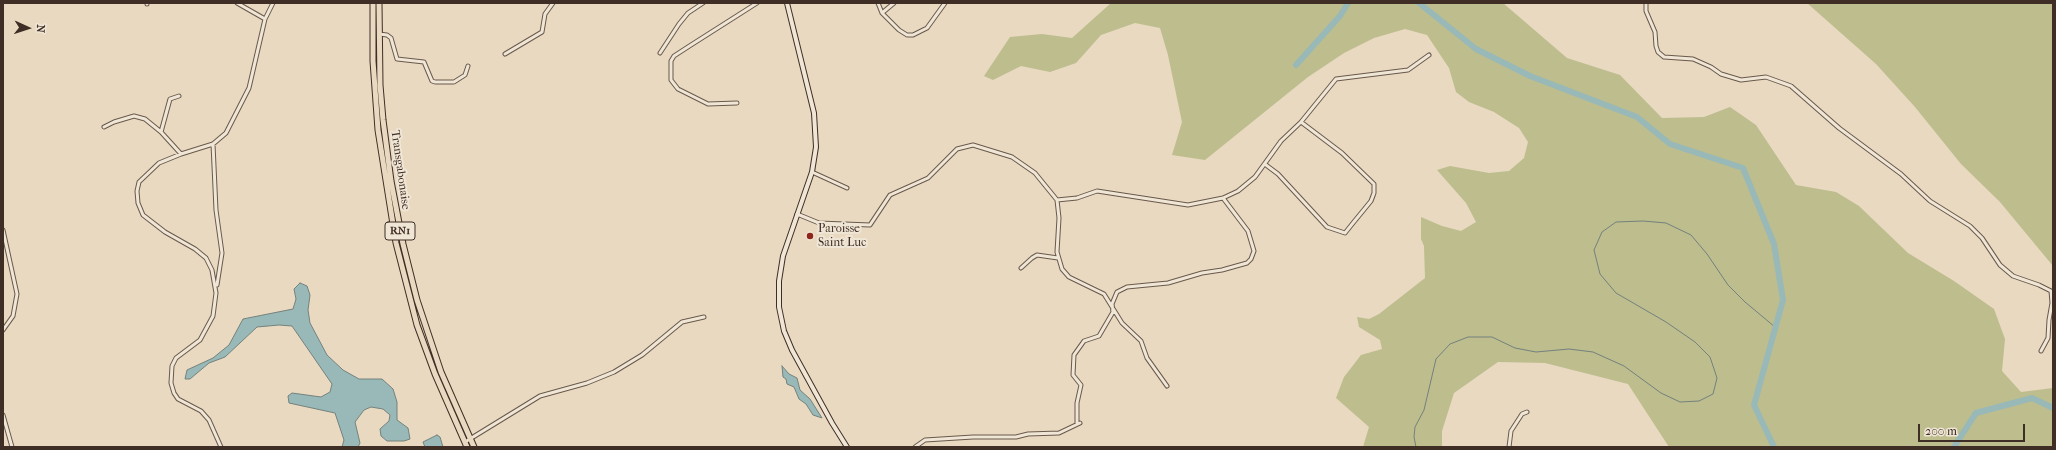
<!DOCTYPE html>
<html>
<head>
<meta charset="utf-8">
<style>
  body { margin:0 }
  #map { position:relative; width:2056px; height:450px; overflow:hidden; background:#e8d9c0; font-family:"IM FELL French Canon",serif }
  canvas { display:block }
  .frame { position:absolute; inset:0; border:4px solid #3f2e25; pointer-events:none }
  .north { position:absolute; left:8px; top:8px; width:40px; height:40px; -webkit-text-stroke:3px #f0e6d6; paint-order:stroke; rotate:93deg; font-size:11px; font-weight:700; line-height:16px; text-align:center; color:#3f2e25 }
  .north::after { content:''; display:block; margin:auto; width:14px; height:18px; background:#3f2e25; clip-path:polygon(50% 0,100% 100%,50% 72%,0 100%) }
  .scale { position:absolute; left:1918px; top:424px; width:107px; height:18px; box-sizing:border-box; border:2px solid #3f2e25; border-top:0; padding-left:5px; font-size:12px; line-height:14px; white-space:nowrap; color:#3f2e25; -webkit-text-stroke:3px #f0e6d6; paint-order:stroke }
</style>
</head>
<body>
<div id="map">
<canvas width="2056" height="450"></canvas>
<div class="frame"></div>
<div class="north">N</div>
<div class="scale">200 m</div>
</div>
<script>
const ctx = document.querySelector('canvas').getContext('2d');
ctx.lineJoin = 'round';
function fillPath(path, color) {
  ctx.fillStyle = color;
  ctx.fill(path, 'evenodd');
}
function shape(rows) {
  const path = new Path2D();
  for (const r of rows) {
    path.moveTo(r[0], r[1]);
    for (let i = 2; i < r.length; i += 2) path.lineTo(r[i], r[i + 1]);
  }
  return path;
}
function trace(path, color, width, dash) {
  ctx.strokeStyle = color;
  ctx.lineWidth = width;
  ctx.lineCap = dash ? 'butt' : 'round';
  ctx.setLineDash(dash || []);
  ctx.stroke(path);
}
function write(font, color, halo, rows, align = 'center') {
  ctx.font = font + ' "IM FELL French Canon",serif';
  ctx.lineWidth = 4;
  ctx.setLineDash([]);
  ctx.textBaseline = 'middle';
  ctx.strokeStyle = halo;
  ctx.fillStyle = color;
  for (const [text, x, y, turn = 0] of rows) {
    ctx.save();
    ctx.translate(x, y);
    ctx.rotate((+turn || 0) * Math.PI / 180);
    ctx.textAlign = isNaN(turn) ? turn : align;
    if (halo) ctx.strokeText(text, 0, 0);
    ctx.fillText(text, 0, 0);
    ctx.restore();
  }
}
const green = shape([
  [1111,3,1503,3,1567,58,1620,75,1662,118,1704,117,1730,107,1756,125,1796,185,1836,192,1859,206,1908,253,1954,281,1994,309,2005,339,2002,371,2021,392,2053,388,2053,447,1669,447,1628,384,1545,363,1498,362,1454,393,1442,431,1442,447,1363,447,1369,427,1336,398,1344,377,1361,355,1382,349,1380,340,1359,327,1357,317,1369,319,1379,314,1425,278,1424,246,1421,239,1421,217,1442,226,1461,231,1476,222,1466,203,1437,170,1450,166,1489,173,1509,171,1524,158,1528,142,1519,128,1494,112,1469,102,1456,92,1449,68,1427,35,1405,29,1374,38,1344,53,1308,77,1205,160,1172,155,1182,122,1168,55,1160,28,1135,23,1101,35,1076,63,1050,72,1021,66,993,80,984,76,1010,37,1042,34,1072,38],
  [1807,3,2053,3,2053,266,2000,202,1961,164,1915,107,1876,64]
]);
const water = shape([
  [300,283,307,286,310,295,308,310,310,323,327,355,343,370,359,379,382,379,393,389,397,402,397,420,408,428,410,439,404,441,387,441,381,436,380,429,389,421,390,415,383,409,371,407,364,410,355,422,360,443,358,447,342,447,344,440,335,413,289,403,288,396,292,393,321,397,330,392,332,384,292,326,279,325,257,327,225,357,209,363,190,379,185,379,187,370,213,358,229,345,243,319,293,309,296,299,294,289,300,283],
  [782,366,789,374,797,378,800,390,810,399,822,418,813,415,806,404,799,399,794,387,787,384,786,379,783,377,782,366],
  [437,435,440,437,443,447,425,447,423,442,437,435]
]);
const stream = shape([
  [1416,447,1414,437,1415,427,1424,410,1436,359,1450,344,1468,337,1492,337,1515,348,1536,352,1569,349,1593,352,1624,366,1661,393,1680,402,1699,401,1713,394,1717,378,1710,357,1695,342,1666,322,1616,293,1600,274,1594,250,1602,232,1616,222,1643,221,1666,223,1691,235,1707,254,1728,285,1745,302,1775,327]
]);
const river = shape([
  [1419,3,1476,49,1530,76,1637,117,1670,144,1743,168,1774,244,1783,300,1754,405,1774,447],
  [1296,65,1340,16,1348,3],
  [1954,447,1976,413,2032,398,2053,408]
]);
const street = shape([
  [147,3,147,4],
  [237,3,265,19],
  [878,3,882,13,899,30,907,35,913,35,927,28,945,3],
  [1646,3,1646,11,1655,32,1656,46,1658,52,1664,57,1693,59,1711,67,1721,74,1741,80,1766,77,1791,86,1839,128,1901,174,1930,201,1970,226,1982,238,2000,265,2013,276,2039,285,2051,291,2052,303,2049,320,2048,338,2041,351],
  [882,13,894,3],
  [379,34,387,35,391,38,397,59,424,62,432,81,435,82,454,82,465,75,468,66],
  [660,53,679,24,688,13,703,3],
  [505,54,542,32,545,14,553,3],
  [737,103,708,104,678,89,671,80,671,61,674,56,691,45,757,3],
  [104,127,114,122,134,116,145,119,161,132,181,154],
  [161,132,170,99,179,96],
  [213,144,216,210,222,253,217,285],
  [1266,165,1278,174,1327,227,1345,233,1353,223,1371,201,1374,193,1374,184,1342,153,1301,122],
  [812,172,847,188],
  [1057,200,1077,198,1097,191,1188,205,1223,198,1238,191,1255,177,1281,141,1301,122,1336,79,1408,70,1429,55],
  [797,214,819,223,870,225,890,195,928,178,957,149,973,145,1012,157,1035,173,1057,200,1059,218,1057,252,1062,269,1069,277,1104,294,1122,323,1141,341,1147,358,1167,386],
  [3,230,17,294,13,316,3,330],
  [1021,268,1032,258,1037,255,1058,258],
  [3,415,12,447],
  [1077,424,1077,403,1081,385,1073,375,1074,355,1084,341,1099,336,1113,312,1112,304,1117,292,1127,287,1168,283,1202,273,1222,270,1247,263,1251,259,1254,251,1248,231,1223,198],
  [465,442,540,396,587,383,614,372,642,355,682,322,704,317],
  [221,447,209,420,201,411,178,399,174,393,171,383,172,366,176,358,200,340,213,316,216,293,212,270,206,258,195,249,165,232,143,215,138,203,137,191,139,182,159,163,181,154,213,144,226,133,249,88,265,19,273,3],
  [915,447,925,440,973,437,1016,437,1028,434,1059,433,1080,423],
  [1509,447,1511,431,1522,414,1527,412]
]);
const secondary = shape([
  [787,3,814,113,816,147,812,172,783,256,779,281,779,307,784,331,792,350,832,423,847,447]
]);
const highway = shape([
  [373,3,373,61,378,130,396,243,417,325,435,374,467,447],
  [379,3,380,85,383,120,391,181,403,244,417,300,441,372,474,447]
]);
const markers = [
  [810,236,4,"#8f2418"]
];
const shields = [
  [400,231,30]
];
const shieldNames = [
  ["RN1",400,231]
];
const streetNames = [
  ["Transgabonaise",400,170,82]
];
const poiNames = [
  ["Paroisse",818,229],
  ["Saint Luc",818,243]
];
fillPath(green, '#bdbd8e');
fillPath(water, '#98b9b7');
trace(water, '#74817d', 1);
trace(stream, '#74817d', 1);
trace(river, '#98b9b7', 6);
trace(street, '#69594c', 5);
trace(secondary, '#3f2e25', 6);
trace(highway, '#3f2e25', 7);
trace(street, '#f0e6d6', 3);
trace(secondary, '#f0e6d6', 4);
trace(highway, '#e8d9c0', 5);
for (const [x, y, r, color] of markers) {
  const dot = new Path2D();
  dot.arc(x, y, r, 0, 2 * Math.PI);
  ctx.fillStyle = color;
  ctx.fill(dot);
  trace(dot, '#f0e6d6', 1.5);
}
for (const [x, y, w] of shields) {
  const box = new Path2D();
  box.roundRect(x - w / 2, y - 9, w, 18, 3);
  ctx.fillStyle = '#f0e6d6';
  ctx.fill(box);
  trace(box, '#3f2e25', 1);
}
write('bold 11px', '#3f2e25', null, shieldNames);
write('12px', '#3f2e25', '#f0e6d6', streetNames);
write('12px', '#3f2e25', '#f0e6d6', poiNames, 'left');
</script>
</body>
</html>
